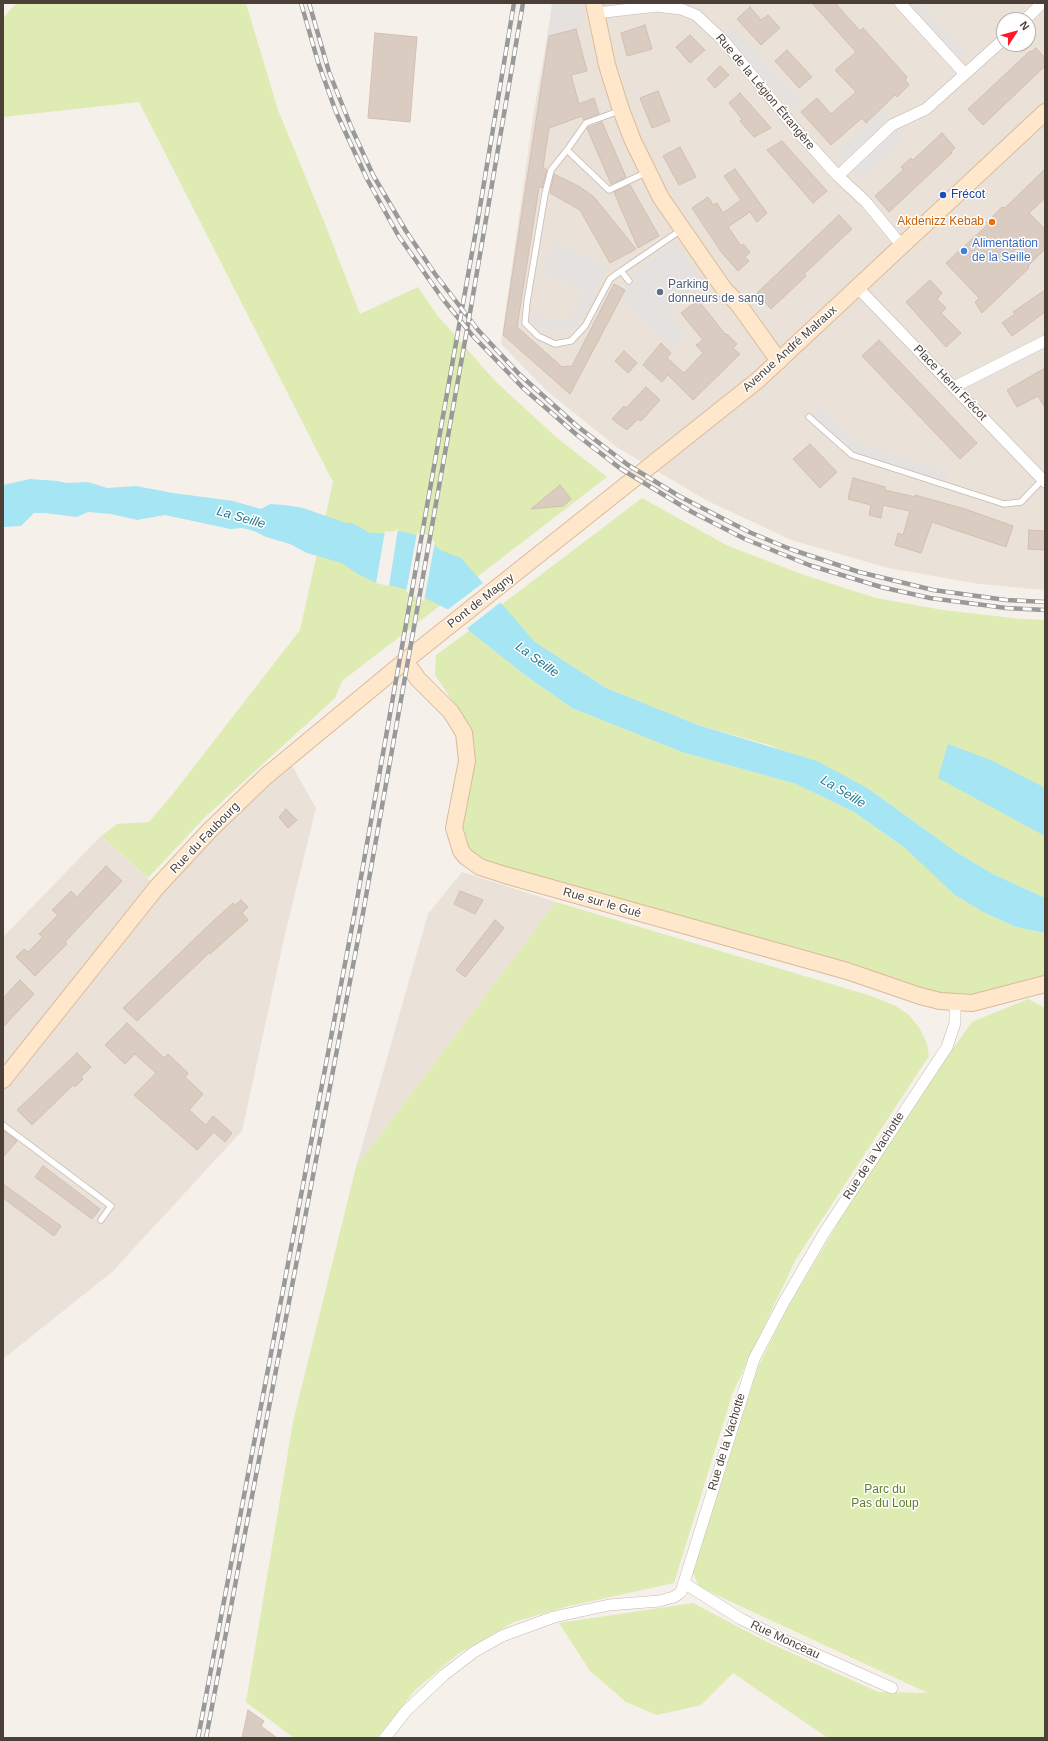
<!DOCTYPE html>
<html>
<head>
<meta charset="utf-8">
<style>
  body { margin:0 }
  #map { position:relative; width:1048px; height:1741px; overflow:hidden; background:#f6f0eb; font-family:Helvetica,sans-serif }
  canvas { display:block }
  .frame { position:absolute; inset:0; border:4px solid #4b3f38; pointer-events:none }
  .north { position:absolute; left:996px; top:12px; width:40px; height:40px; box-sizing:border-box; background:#fff; border:1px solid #b7b2af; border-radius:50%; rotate:54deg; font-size:11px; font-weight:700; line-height:16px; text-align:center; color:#4b3f38 }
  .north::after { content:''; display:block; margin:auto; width:14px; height:18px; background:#ff1829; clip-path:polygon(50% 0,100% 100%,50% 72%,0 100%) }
</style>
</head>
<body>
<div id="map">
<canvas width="1048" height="1741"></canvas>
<div class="frame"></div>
<div class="north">N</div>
</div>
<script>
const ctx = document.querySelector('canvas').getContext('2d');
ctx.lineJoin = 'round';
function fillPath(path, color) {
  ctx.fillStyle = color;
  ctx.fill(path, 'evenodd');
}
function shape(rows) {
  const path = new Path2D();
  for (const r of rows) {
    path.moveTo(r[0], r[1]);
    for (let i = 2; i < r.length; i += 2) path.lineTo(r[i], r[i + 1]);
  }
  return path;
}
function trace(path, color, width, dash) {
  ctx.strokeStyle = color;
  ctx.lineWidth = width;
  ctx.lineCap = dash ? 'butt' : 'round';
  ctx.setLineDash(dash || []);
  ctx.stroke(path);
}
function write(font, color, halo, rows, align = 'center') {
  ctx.font = font + ' Helvetica,sans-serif';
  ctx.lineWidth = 3;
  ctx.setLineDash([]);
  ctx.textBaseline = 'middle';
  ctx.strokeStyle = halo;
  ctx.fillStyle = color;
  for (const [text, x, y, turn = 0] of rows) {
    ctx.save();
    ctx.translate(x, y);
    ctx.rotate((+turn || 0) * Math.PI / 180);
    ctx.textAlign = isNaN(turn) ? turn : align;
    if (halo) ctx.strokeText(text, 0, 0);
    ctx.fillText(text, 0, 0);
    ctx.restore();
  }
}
const residential = shape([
  [553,3,1045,3,1045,590,980,584,888,568,791,540,706,500,618,448,548,392,501,344,533,117],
  [1004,20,1028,20,1028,44,1004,44],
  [287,757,316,808,285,934,242,1131,112,1272,3,1359,3,937,101,836,157,887],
  [462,872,556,902,356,1167,428,914]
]);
const green = shape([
  [16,3,246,3,278,110,325,224,360,314,418,287,437,315,495,381,556,437,607,477,342,681,335,698,205,817,148,878,101,836,117,824,149,822,172,795,300,630,333,482,139,102,3,117,3,19],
  [642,498,726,545,804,575,876,598,943,610,1021,619,1045,620,1045,898,993,874,956,852,869,789,769,745,698,725,606,688,535,642,501,605],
  [469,631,529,678,572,708,682,752,796,784,854,812,905,848,985,913,1016,927,1045,933,1045,978,965,997,932,994,483,861,468,849,460,828,475,753,473,738,468,724,435,675,436,655],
  [556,902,868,995,896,1006,909,1015,920,1029,927,1044,929,1056,796,1259,733,1392,674,1583,569,1606,514,1622,458,1654,415,1690,377,1738,294,1738,246,1702,293,1422,356,1167],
  [1028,999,1045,1008,1045,1738,828,1738,733,1673,701,1705,657,1715,626,1702,590,1671,559,1623,693,1603,767,1642,878,1692,928,1693,699,1587,693,1573,758,1367,788,1307,841,1218,914,1103,972,1022]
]);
const parking = shape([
  [552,3,580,3,583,27,548,34],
  [906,3,922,3,966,51,958,60],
  [731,25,801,100,791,109,724,32],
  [882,110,890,118,844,161,836,152],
  [896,131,905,140,861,180,852,171],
  [556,241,607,267,578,324,560,332,551,331,536,325,530,320,534,312,553,321,569,319,583,293,541,270],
  [675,243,704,286,667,313,686,334,672,348,621,298,632,277],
  [818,405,845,431,864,445,947,471,948,482,857,453,837,439,814,417]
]);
const water = shape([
  [30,479,57,481,67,483,88,482,107,488,136,486,173,493,233,501,261,509,270,504,285,505,303,508,346,523,352,523,370,533,393,534,400,531,426,537,440,550,461,558,535,642,606,688,698,725,817,761,869,789,956,852,993,874,1045,898,1045,933,1016,927,985,913,955,895,905,848,854,812,796,784,682,752,572,708,529,678,469,631,455,613,409,590,372,581,358,574,342,563,307,553,290,544,266,537,254,531,242,528,230,529,165,515,137,520,111,514,88,512,77,517,45,513,34,513,21,526,3,527,3,485],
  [948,744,993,761,1045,788,1045,836,938,778]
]);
const pier = shape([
  [398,529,389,586,376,583,385,531,392,532],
  [417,533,427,535,435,542,424,601,406,592],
  [484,582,501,602,465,630,454,615,446,611]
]);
const building = shape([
  [812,3,835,3,860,31,863,28,907,77,905,80,909,85,897,97,895,95,866,123,862,118,831,145,801,112,817,98,831,114,856,92,835,70,856,52,812,3],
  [750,7,761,20,768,15,780,28,761,45,737,19,750,7],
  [645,25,652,49,627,56,621,33,645,25],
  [576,29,587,71,571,75,579,104,594,98,599,114,584,120,582,116,549,128,543,167,547,170,542,188,539,187,517,327,562,367,572,366,614,284,625,290,570,394,503,335,549,36,576,29],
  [375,33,417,37,410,122,368,118,375,33],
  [690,35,705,50,690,63,676,47,690,35],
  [1036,48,1045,58,1045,66,983,125,968,109,1030,51,1031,52,1036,48],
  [787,50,812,77,799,88,775,61,787,50],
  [720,66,729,75,715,88,707,79,720,66],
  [658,91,670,121,652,128,640,98,658,91],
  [740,93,771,128,754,137,740,121,742,119,729,103,740,93],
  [602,122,626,177,611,184,587,128,602,122],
  [942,133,955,148,951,152,952,153,889,212,875,196,904,169,901,167,911,158,913,160,942,133],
  [782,141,827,191,813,203,767,150,782,141],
  [680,147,696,177,679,185,663,156,680,147],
  [735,169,767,213,757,222,750,212,728,227,741,246,743,244,750,252,745,257,749,261,738,271,722,253,692,208,708,197,713,205,717,203,723,213,741,200,724,176,735,169],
  [1045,169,1045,198,1029,213,1045,229,1045,249,1028,266,1029,268,982,313,975,302,979,298,946,263,984,228,988,224,986,223,1002,207,1005,208,1045,169],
  [554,174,580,187,594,197,636,249,610,263,580,210,550,193,554,174],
  [630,185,659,236,638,248,614,192,630,185],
  [839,215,852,229,804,274,806,276,771,309,757,293,839,215],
  [930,280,942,293,937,299,946,308,941,313,961,333,946,347,906,302,930,280],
  [1045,290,1045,312,1012,336,1002,323,1015,314,1013,312,1045,290],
  [698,300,726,335,727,334,737,344,733,348,740,354,693,400,668,375,662,382,643,365,661,343,671,353,667,358,684,373,703,353,696,345,703,340,681,313,698,300],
  [879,340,977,443,960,459,862,356,879,340],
  [624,351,637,363,628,373,615,361,624,351],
  [1045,368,1045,408,1038,396,1017,407,1007,390,1045,368],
  [646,387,660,400,641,421,638,419,627,430,612,419,624,406,626,408,646,387],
  [810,444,837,472,820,488,793,459,810,444],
  [853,478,885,487,885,490,915,497,915,495,965,509,1013,526,1006,547,932,522,921,553,895,545,898,533,903,535,910,511,883,505,881,518,869,515,871,505,848,499,853,478],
  [560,485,571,499,563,506,531,509,560,485],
  [1029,530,1045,531,1045,550,1028,549,1029,530],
  [286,809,297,820,288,828,279,817,286,809],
  [106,866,122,881,65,942,67,944,35,976,16,957,24,949,28,952,43,937,39,934,58,915,52,910,71,891,77,897,106,866],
  [460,891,483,900,475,914,454,904,460,891],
  [241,900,248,907,242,913,248,920,210,954,209,953,137,1021,123,1008,210,924,233,903,235,905,241,900],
  [495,920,504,928,465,977,456,970,495,920],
  [20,980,34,994,3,1027,3,998,20,980],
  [127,1023,164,1058,168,1054,188,1073,185,1077,203,1094,189,1110,206,1125,213,1116,232,1133,225,1142,214,1132,197,1150,134,1095,156,1073,135,1054,125,1064,105,1045,127,1023],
  [77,1053,91,1067,81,1077,83,1079,75,1087,73,1085,32,1125,17,1110,77,1053],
  [3,1130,17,1141,3,1157,3,1130],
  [43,1166,100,1209,92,1219,35,1177,43,1166],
  [3,1184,61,1226,54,1236,3,1198,3,1184],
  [248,1710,264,1721,261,1726,277,1738,242,1738,248,1710]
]);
const lane = shape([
  [619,111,586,123,567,150,609,190,647,172],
  [567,150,551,170,545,194,527,302,525,323,538,336,555,344,571,341,585,326,610,279,621,271],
  [629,281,621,271,681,230],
  [809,417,852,455,1004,504,1021,502,1042,480],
  [3,1125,111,1206,101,1220]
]);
const street = shape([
  [900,3,965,74],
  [596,13,657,6,681,9,696,15,725,42,799,133,838,176,866,202,902,246],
  [1025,20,1042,3],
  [838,176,892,125,926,109,1004,39],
  [857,287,1045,482],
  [954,387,1045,341],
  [684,1583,741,1619,784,1640,892,1688],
  [385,1738,406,1711,444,1675,474,1652,502,1636,554,1617,609,1605,659,1601,674,1597,681,1592,754,1359,784,1302,824,1233,947,1047,955,1023,955,1003]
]);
const secondary = shape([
  [594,3,607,65,621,110,633,141,661,198,724,289,739,305,779,361],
  [405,661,418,679,451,712,464,733,467,761,454,828,461,851,466,857,480,867,505,875,847,971,920,996,940,1001,972,1003,1045,984],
  [3,1080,157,887,210,830,265,777,405,661,758,380,1045,112]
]);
const rail = shape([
  [301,3,318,62,336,112,367,179,398,235,442,298,472,335,523,388,577,435,621,469,692,512,745,539,809,565,881,587,930,598,1006,608,1045,610],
  [309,3,329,72,352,129,373,175,406,231,435,274,478,330,519,374,577,426,628,465,679,496,749,532,790,549,859,572,933,590,1006,600,1045,602],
  [198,1738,355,911,478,219,514,3],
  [206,1738,363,913,471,307,523,3]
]);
const markers = [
  [943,195,4,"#1a4fb4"],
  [992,222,4,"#e8710a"],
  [964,251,4,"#3f7fe0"],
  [660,292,4,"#5c6f8a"]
];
const streetNames = [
  ["Rue de la Légion Étrangère",765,92,50],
  ["Avenue André Malraux",790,349,-42],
  ["Place Henri Frécot",950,383,46],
  ["Pont de Magny",481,601,-38],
  ["Rue du Faubourg",205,838,-46],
  ["Rue sur le Gué",602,903,16],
  ["Rue de la Vachotte",874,1156,-57],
  ["Rue de la Vachotte",727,1442,-73],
  ["Rue Monceau",785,1640,25]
];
const transitNames = [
  ["Frécot",951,195]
];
const foodNames = [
  ["Akdenizz Kebab",984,222]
];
const shopNames = [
  ["Alimentation",972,244],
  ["de la Seille",972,258]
];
const serviceNames = [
  ["Parking",668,285],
  ["donneurs de sang",668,299]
];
const parkNames = [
  ["Parc du",885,1490],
  ["Pas du Loup",885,1504]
];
const waterNames = [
  ["La Seille",241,518,16],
  ["La Seille",537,660,36],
  ["La Seille",843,792,31]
];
fillPath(residential, '#eae1d8');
fillPath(green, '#deebb2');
fillPath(parking, '#e4e1df');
fillPath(water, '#a5e5f4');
fillPath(pier, '#f6f0eb');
fillPath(building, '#dbccc2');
trace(building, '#d3bfb2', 1);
trace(lane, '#c5b8af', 7);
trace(street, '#c5b8af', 12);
trace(secondary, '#dabb9b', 18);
trace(lane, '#fff', 5.5);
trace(street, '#fff', 11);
trace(secondary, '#ffe7cb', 16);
trace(rail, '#999', 4.5);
trace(rail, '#fff', 3, [9]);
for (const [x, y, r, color] of markers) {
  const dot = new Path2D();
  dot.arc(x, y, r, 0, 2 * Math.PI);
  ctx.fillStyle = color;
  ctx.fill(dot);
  trace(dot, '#fff', 1.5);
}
write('12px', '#4b3f38', '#fff', streetNames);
write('12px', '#164399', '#fff', transitNames, 'left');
write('12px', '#c56008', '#fff', foodNames, 'right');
write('12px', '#366cbe', '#fff', shopNames, 'left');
write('12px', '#4e5e75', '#fff', serviceNames, 'left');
write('12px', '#5d8027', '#fff', parkNames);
write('italic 13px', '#247c91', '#fff', waterNames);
</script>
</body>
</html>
